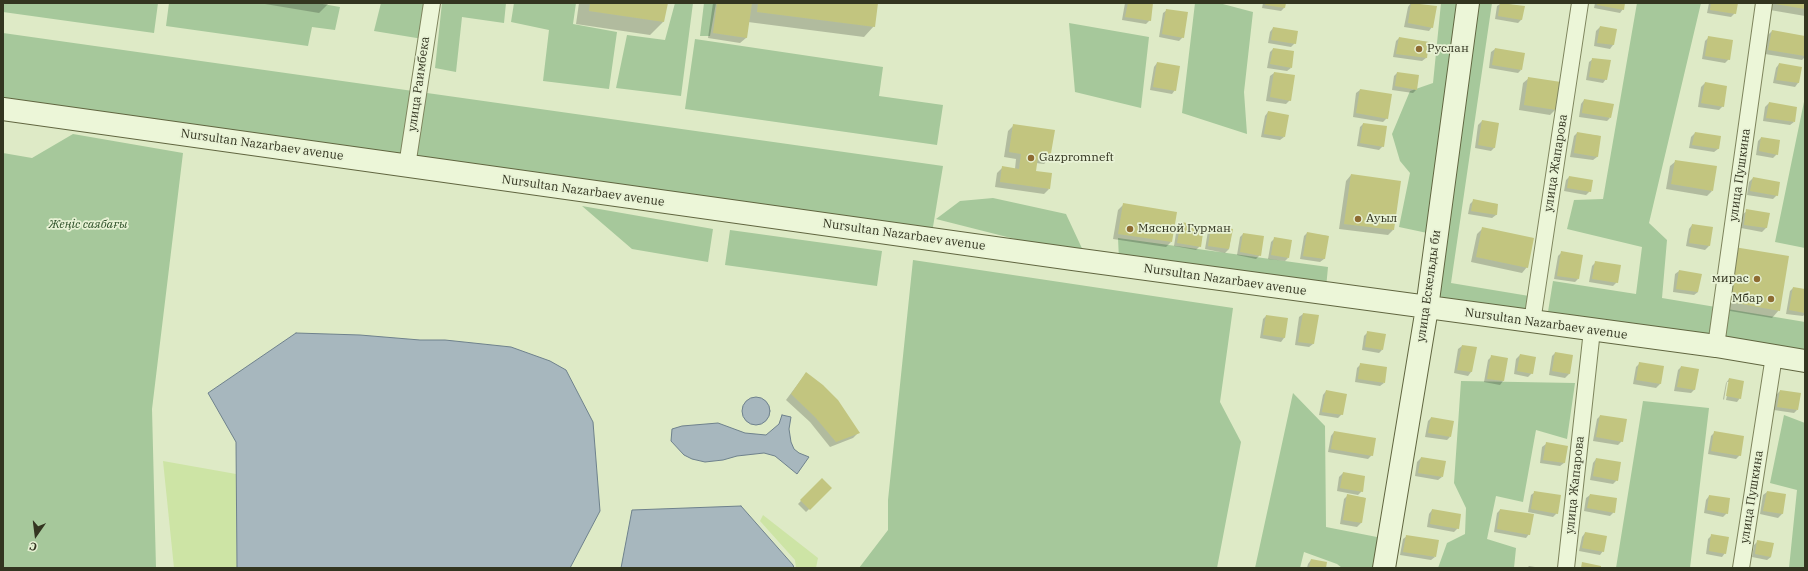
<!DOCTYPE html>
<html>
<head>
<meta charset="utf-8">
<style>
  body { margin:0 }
  #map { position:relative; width:1808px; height:571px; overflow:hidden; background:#deeac6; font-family:"IBM Plex Serif",serif }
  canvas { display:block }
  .frame { position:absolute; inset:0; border:4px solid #333520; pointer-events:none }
  .north { position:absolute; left:16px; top:515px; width:40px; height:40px; -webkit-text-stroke:3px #e8f2d5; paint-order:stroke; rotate:194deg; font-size:11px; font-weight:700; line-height:16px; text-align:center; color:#333520 }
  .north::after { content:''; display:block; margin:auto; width:14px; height:18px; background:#333520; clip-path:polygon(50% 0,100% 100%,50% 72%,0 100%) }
</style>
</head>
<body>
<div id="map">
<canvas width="1808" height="571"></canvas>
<div class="frame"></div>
<div class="north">С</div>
</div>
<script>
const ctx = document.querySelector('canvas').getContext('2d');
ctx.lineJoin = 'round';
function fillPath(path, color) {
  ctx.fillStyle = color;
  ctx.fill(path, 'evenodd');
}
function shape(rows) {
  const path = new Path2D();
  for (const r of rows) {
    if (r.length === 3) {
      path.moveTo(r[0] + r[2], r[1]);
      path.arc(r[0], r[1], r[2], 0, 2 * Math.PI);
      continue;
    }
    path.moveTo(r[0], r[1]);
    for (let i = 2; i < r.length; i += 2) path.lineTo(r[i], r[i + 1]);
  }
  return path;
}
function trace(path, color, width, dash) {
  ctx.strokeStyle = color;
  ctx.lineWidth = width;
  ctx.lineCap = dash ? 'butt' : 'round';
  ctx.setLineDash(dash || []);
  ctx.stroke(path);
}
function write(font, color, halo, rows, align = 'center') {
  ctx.font = font + ' "IBM Plex Serif",serif';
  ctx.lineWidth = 3.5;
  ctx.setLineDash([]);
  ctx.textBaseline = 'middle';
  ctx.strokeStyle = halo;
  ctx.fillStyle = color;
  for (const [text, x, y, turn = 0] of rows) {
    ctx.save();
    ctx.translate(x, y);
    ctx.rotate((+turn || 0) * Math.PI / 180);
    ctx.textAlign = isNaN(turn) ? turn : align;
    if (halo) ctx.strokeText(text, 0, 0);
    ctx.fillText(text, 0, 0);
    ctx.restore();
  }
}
const green = shape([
  [3,3,158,3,154,33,3,12],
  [169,3,317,3,340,7,335,30,312,27,308,46,166,26],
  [381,3,432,3,429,40,374,31],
  [442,3,506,3,504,23,462,17,456,72,435,68],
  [514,3,576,3,573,24,617,32,609,89,543,81,549,30,511,22],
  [675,3,693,3,681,96,616,88,627,35,665,40],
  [704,3,716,3,710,36,700,36],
  [1195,3,1219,3,1253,12,1244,92,1247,134,1182,113],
  [1441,3,1463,3,1432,234,1399,227,1410,173,1400,161,1392,134,1410,91,1433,83],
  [1475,3,1492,3,1451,283,1529,296,1528,318,1433,304],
  [1637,3,1701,3,1649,223,1667,240,1662,298,1805,322,1805,356,1547,318,1553,281,1636,294,1642,247,1567,229,1574,200,1603,199],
  [1069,23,1149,37,1141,108,1075,92],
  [3,33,943,166,931,239,3,109],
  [695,39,883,67,879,96,943,105,937,145,685,109],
  [1805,97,1805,248,1775,242],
  [73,134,183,153,152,409,156,568,3,568,3,153,32,158],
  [993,198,1066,214,1086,257,936,219,960,201],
  [582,206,713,229,708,262,632,249],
  [730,230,882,251,877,286,725,265],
  [1118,238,1328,267,1326,288,1119,260],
  [913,260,1233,308,1220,402,1241,442,1217,568,859,568,888,530,888,500],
  [1461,381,1575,383,1567,439,1536,430,1523,502,1496,496,1487,539,1516,548,1514,568,1438,568,1447,543,1465,534,1466,508,1454,483],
  [1293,393,1325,426,1326,527,1382,538,1377,568,1342,568,1337,564,1304,552,1300,568,1255,568],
  [1643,401,1709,408,1690,568,1616,568],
  [1784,415,1805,423,1805,568,1789,568,1797,490,1770,483]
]);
const sand = shape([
  [163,461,236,474,237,568,174,568],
  [763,515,818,558,816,568,796,568,795,560,760,521]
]);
const water = shape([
  [296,333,360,335,420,340,445,340,511,347,550,361,566,370,593,422,600,511,570,568,237,568,236,442,208,393,296,333],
  [756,411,14],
  [782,415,791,417,789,429,791,442,794,449,799,453,809,457,797,474,775,456,764,453,737,456,723,460,705,462,692,459,684,455,671,441,672,429,682,426,718,423,745,433,766,435,779,424,782,415],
  [741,506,793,565,794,568,621,568,632,510,741,506]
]);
const shadow = shape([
  [259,3,329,3,319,13],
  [579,3,667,3,663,22,650,35,576,24],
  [713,3,877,3,874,26,864,37,748,22,746,38,740,43,708,38],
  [1125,3,1152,3,1150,20,1146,24,1122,20],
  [1263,3,1285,3,1284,8,1281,11,1262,8],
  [1411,3,1432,27,1429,31,1404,27,1408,7],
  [1502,3,1523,7,1521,20,1518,23,1495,19,1497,6],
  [1595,3,1624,3,1623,9,1620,13,1594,8],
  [1709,3,1737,3,1735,13,1731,17,1707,13],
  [1772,3,1805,3,1805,16,1770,10],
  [1167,10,1183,37,1179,41,1159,37,1163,13],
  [1600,27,1616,30,1613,45,1610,49,1594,46,1596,31],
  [1273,28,1295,43,1291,47,1268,43,1270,32],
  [1772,31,1805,37,1805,57,1802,60,1765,54,1768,35],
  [1709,37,1729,59,1725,63,1702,59,1705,41],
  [1399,38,1428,42,1426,58,1422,61,1393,57,1396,41],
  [1273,49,1291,68,1287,71,1267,68,1270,52],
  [1495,49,1521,70,1518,73,1489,68,1491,52],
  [1593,59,1606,79,1603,83,1586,80,1589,62],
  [1157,63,1175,90,1172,94,1150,90,1154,67],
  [1779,64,1801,68,1798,83,1795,87,1773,83,1776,68],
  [1274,73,1290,100,1286,104,1266,101,1270,76],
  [1397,73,1416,90,1413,93,1392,90,1394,76],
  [1529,78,1555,110,1550,115,1519,110,1523,83],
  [1705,83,1723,106,1719,110,1698,107,1701,87],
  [1360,90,1387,118,1383,122,1353,117,1356,93],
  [1584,100,1610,118,1607,121,1579,117,1581,104],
  [1769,103,1794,122,1790,125,1763,121,1765,107],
  [1268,112,1284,137,1280,140,1261,137,1265,116],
  [1482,121,1495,147,1491,151,1475,148,1478,125],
  [1363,124,1383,146,1379,150,1357,146,1360,127],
  [1014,125,1049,159,1044,164,1036,163,1035,172,1049,189,1044,194,995,187,997,173,1003,167,1015,169,1016,159,1004,157,1008,131],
  [1577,133,1600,136,1597,157,1593,160,1570,157,1574,136],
  [1695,133,1720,137,1718,149,1714,152,1689,148,1691,137],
  [1761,138,1777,154,1773,158,1756,155,1758,141],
  [1676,161,1712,191,1707,196,1666,189,1670,166],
  [1351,175,1393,230,1388,235,1339,229,1346,181],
  [1569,177,1590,191,1586,195,1564,191,1566,180],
  [1753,178,1777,195,1773,199,1747,195,1749,182],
  [1473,201,1497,204,1496,215,1492,218,1468,214,1470,204],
  [1124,204,1171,242,1166,247,1113,239,1118,210],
  [1747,211,1768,214,1766,228,1762,232,1741,228,1743,214],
  [1181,223,1200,246,1196,250,1174,246,1177,227],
  [1692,225,1712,228,1709,246,1705,250,1686,246,1689,229],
  [1212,227,1232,230,1229,249,1225,253,1205,249,1208,231],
  [1483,228,1527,267,1522,273,1471,262,1477,234],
  [1307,233,1328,236,1324,259,1320,262,1300,259,1304,236],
  [1243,234,1260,255,1256,259,1237,255,1240,237],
  [1275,238,1288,258,1285,261,1268,259,1271,242],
  [1734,248,1779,310,1772,318,1718,309],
  [1562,252,1578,279,1575,282,1554,279,1558,256],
  [1596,262,1617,282,1613,286,1589,282,1592,266],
  [1679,271,1698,292,1694,295,1673,292,1675,274],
  [1793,288,1805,290,1805,314,1803,316,1786,314,1790,291],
  [1303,314,1313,344,1309,347,1295,345,1299,317],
  [1266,316,1287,319,1284,338,1281,342,1260,338,1263,319],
  [1368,332,1382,350,1379,353,1362,350,1364,336],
  [1462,346,1475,348,1471,372,1468,376,1454,373,1458,349],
  [1555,353,1572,356,1569,374,1565,378,1549,375,1552,356],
  [1520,355,1532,373,1528,377,1514,374,1516,359],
  [1491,357,1507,359,1503,381,1500,385,1484,382,1488,360],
  [1640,363,1663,367,1660,384,1656,388,1633,384,1636,367],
  [1361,364,1384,383,1380,386,1355,382,1357,368],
  [1681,367,1698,370,1694,390,1691,393,1674,391,1678,370],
  [806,373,858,433,853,438,830,447,810,422,786,400],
  [1729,379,1740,398,1737,402,1726,400,1730,382,1727,382,1724,400,1723,399,1726,383],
  [1326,391,1342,414,1338,418,1319,415,1323,395],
  [1780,391,1797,410,1794,413,1774,410,1777,394],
  [1600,416,1622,441,1618,445,1593,441,1597,419],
  [1431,418,1450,437,1447,440,1425,437,1428,421],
  [1334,432,1372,455,1368,459,1328,452,1331,436],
  [1715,432,1740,455,1736,459,1708,454,1711,436],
  [1546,444,1567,447,1564,463,1560,466,1540,463,1542,447],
  [1421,458,1442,477,1438,480,1415,476,1417,462],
  [1596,459,1617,480,1613,484,1590,480,1593,463],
  [1343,473,1362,491,1358,495,1337,491,1339,477],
  [822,479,831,488,806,512,798,504],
  [1535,492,1557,513,1553,517,1528,512,1531,495],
  [1767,492,1785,495,1782,514,1778,518,1760,514,1763,495],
  [1348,495,1365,498,1361,523,1357,527,1340,524,1344,499],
  [1590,495,1614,512,1610,516,1584,511,1586,498],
  [1709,496,1727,513,1723,517,1704,513,1706,500],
  [1432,510,1458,528,1454,532,1427,527,1429,514],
  [1500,510,1529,534,1526,538,1494,532,1497,513],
  [1585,533,1603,551,1600,555,1579,551,1582,537],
  [1712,535,1725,553,1722,557,1706,554,1708,539],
  [1407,536,1435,557,1431,560,1400,555,1403,539],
  [1757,542,1771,557,1767,560,1752,557,1754,545],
  [1311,560,1325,568,1307,568,1308,564],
  [1529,566,1541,568,1527,568]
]);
const building = shape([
  [590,3,668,3,664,22,589,11],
  [717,3,752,3,747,38,713,33],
  [758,3,878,3,875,27,757,12],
  [1128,3,1153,3,1151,21,1125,17],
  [1266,3,1286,3,1285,8,1265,5],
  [1411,3,1437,6,1433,28,1408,23],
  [1500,3,1525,6,1522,20,1498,16],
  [1597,3,1625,3,1624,10,1597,5],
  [1711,3,1738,3,1736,14,1710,10],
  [1776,3,1805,3,1805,9,1775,4],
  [1166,9,1188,12,1184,38,1162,34],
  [1600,26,1617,29,1614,45,1597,43],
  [1273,27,1298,31,1296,44,1271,40],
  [1772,30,1805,36,1805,56,1768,50],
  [1708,36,1733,40,1730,60,1705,56],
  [1399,37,1429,42,1427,58,1396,54],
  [1273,48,1294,51,1292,68,1270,64],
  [1495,48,1525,53,1522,70,1492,65],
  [1592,58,1611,60,1607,80,1589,77],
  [1157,62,1180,66,1176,91,1153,87],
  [1779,63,1802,67,1799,83,1776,80],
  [1274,72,1295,75,1291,101,1270,97],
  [1397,72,1419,75,1417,90,1395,86],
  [1528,77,1561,82,1556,110,1524,105],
  [1705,82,1727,86,1724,107,1701,103],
  [1360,89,1392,94,1388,119,1356,113],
  [1584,99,1614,104,1611,118,1582,113],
  [1769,102,1797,107,1795,122,1766,118],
  [1268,111,1289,115,1285,137,1264,134],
  [1482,120,1499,123,1495,148,1478,145],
  [1363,123,1387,126,1384,147,1360,143],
  [1013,124,1055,130,1050,159,1038,157,1036,171,1052,173,1050,189,1000,182,1002,166,1019,169,1021,154,1009,152],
  [1577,132,1601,136,1598,157,1574,153],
  [1695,132,1721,136,1719,149,1692,145],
  [1761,137,1780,140,1778,155,1759,151],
  [1675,160,1717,166,1713,191,1671,184],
  [1351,174,1401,181,1394,230,1344,224],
  [1569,176,1593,180,1591,192,1567,188],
  [1753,177,1780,182,1778,196,1750,191],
  [1473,199,1498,204,1497,215,1471,211],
  [1123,203,1177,212,1172,242,1118,234],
  [1746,209,1770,213,1767,228,1744,225],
  [1181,222,1204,226,1201,247,1177,243],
  [1692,224,1713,227,1710,246,1689,243],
  [1211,226,1233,229,1229,249,1208,246],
  [1482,227,1534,238,1528,268,1476,257],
  [1307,232,1329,236,1325,259,1303,256],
  [1243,233,1264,236,1261,256,1240,252],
  [1274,237,1292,240,1289,258,1271,255],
  [1734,247,1789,256,1780,311,1725,301],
  [1561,251,1583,255,1579,279,1557,276],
  [1595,261,1621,265,1618,283,1592,279],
  [1679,270,1702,274,1698,292,1676,289],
  [1793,287,1805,289,1805,313,1789,310],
  [1303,313,1319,315,1314,344,1298,342],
  [1266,315,1288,318,1285,338,1263,335],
  [1367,331,1386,334,1383,350,1365,347],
  [1462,345,1477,347,1472,372,1457,370],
  [1555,352,1573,355,1570,374,1552,371],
  [1520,354,1536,357,1533,374,1517,371],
  [1491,355,1508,358,1504,381,1487,379],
  [1639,362,1664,366,1661,384,1636,380],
  [1360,363,1387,367,1385,383,1358,379],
  [1681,366,1699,369,1695,390,1677,387],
  [806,372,823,385,838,400,860,433,836,442,815,417,791,394],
  [1729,378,1744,381,1741,399,1726,396],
  [1326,390,1347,394,1343,415,1322,412],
  [1780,390,1801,393,1798,410,1777,407],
  [1600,415,1627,419,1623,442,1596,437],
  [1431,417,1454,421,1451,437,1428,433],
  [1334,431,1376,438,1373,456,1331,449],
  [1714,431,1744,436,1741,456,1711,451],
  [1546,442,1568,446,1565,463,1543,460],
  [1421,457,1446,461,1443,477,1418,473],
  [1596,458,1621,462,1618,481,1593,476],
  [1343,472,1365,476,1363,492,1340,488],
  [822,478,832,488,810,510,800,500],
  [1534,491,1561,495,1558,514,1531,509],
  [1767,491,1786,494,1783,514,1763,511],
  [1347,494,1366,498,1362,523,1343,520],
  [1590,494,1617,498,1615,513,1587,508],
  [1709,495,1730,498,1728,514,1707,510],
  [1432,509,1461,514,1459,529,1430,524],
  [1500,509,1534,514,1530,535,1497,529],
  [1585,532,1607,536,1604,552,1582,548],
  [1711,534,1729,537,1726,554,1709,551],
  [1406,535,1439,540,1436,557,1403,552],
  [1757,540,1774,543,1771,557,1755,554],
  [1311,559,1327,562,1326,568,1309,568],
  [1582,562,1601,566,1601,568,1581,568]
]);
const street = shape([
  [407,166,432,3],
  [1532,322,1580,3],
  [1716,346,1764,3],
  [1566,568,1592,330],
  [1741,568,1774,356]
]);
const secondary = shape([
  [3,109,1073,259,1716,346,1805,361],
  [1384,568,1427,308,1468,3]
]);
const markers = [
  [1419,49,4,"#8e6b32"],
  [1031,158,4,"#8e6b32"],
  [1358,219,4,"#8e6b32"],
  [1130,229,4,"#8e6b32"],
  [1757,279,4,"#8e6b32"],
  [1771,299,4,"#8e6b32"]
];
const poiNames = [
  ["Руслан",1427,49],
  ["Gazpromneft",1039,158],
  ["Ауыл",1366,219],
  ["Мясной Гурман",1138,229],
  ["мирас",1749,279,"right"],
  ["Мбар",1763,299,"right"]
];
const streetNames = [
  ["улица Раимбека",419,84,-82],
  ["Nursultan Nazarbaev avenue",262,145,8],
  ["улица Жапарова",1556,163,-81],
  ["улица Пушкина",1740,175,-82],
  ["Nursultan Nazarbaev avenue",583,191,8],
  ["Nursultan Nazarbaev avenue",904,235,8],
  ["Nursultan Nazarbaev avenue",1225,280,8],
  ["улица Ескельды би",1429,286,-82],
  ["Nursultan Nazarbaev avenue",1546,324,8],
  ["улица Жапарова",1575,485,-84],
  ["улица Пушкина",1752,497,-81]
];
const parkNames = [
  ["Жеңіс саябағы",88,225]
];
fillPath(green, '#a6c89b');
fillPath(sand, '#cde4a5');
fillPath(water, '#a7b7be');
trace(water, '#6e818c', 1);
fillPath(shadow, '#0003');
fillPath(building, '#c2c57f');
trace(street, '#7e845d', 18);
trace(secondary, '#616640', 24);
trace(street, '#ecf6d8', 16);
trace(secondary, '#ecf6d8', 22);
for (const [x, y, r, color] of markers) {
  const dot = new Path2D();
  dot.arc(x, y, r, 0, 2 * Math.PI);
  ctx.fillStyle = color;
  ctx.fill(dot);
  trace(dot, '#e8f2d5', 1.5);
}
write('12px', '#333520', '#e8f2d5', poiNames, 'left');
write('12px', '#333520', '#e8f2d5', streetNames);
write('italic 12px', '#2d5028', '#e8f2d5', parkNames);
</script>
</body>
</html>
